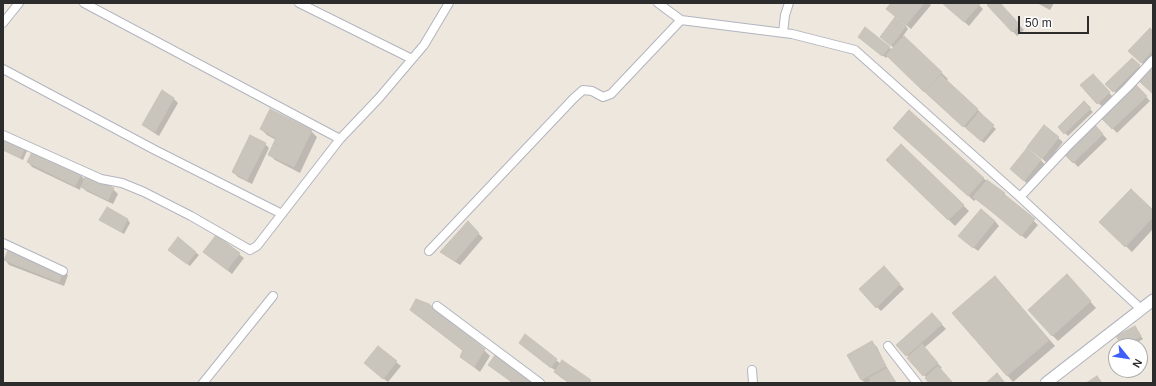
<!DOCTYPE html>
<html>
<head>
<meta charset="utf-8">
<style>
  body { margin:0 }
  #map { position:relative; width:1156px; height:386px; overflow:hidden; background:#ede7de; font-family:Helvetica,sans-serif }
  canvas { display:block }
  .frame { position:absolute; inset:0; border:4px solid #2c2c2c; pointer-events:none }
  .north { position:absolute; left:1108px; top:338px; width:40px; height:40px; box-sizing:border-box; background:#fff; border:1px solid #ababab; border-radius:50%; rotate:120deg; font-size:11px; font-weight:700; line-height:16px; text-align:center; color:#2c2c2c }
  .north::after { content:''; display:block; margin:auto; width:14px; height:18px; background:#3e5efb; clip-path:polygon(50% 0,100% 100%,50% 72%,0 100%) }
  .scale { position:absolute; left:1018px; top:16px; width:71px; height:18px; box-sizing:border-box; border:2px solid #2c2c2c; border-top:0; padding-left:5px; font-size:12px; line-height:14px; white-space:nowrap; color:#2c2c2c; -webkit-text-stroke:3px #fff; paint-order:stroke }
</style>
</head>
<body>
<div id="map">
<canvas width="1156" height="386"></canvas>
<div class="frame"></div>
<div class="north">N</div>
<div class="scale">50 m</div>
</div>
<script>
const ctx = document.querySelector('canvas').getContext('2d');
ctx.lineJoin = 'round';
function fillPath(path, color) {
  ctx.fillStyle = color;
  ctx.fill(path, 'evenodd');
}
function shape(rows) {
  const path = new Path2D();
  for (const r of rows) {
    path.moveTo(r[0], r[1]);
    for (let i = 2; i < r.length; i += 2) path.lineTo(r[i], r[i + 1]);
  }
  return path;
}
function trace(path, color, width, dash) {
  ctx.strokeStyle = color;
  ctx.lineWidth = width;
  ctx.lineCap = dash ? 'butt' : 'round';
  ctx.setLineDash(dash || []);
  ctx.stroke(path);
}
const shadow = shape([
  [892,3,929,3,931,5,911,29,892,13],
  [943,3,977,3,983,9,969,26],
  [991,3,999,3,1024,30,1017,36,988,5],
  [1037,3,1054,3,1050,10],
  [906,26,908,29,903,36,948,79,946,81,978,110,982,114,981,116,996,129,984,143,968,130,930,97,888,56,886,58,862,39,889,47,892,50,894,48,884,40],
  [1153,32,1153,59,1146,67,1130,51],
  [1132,59,1144,71,1118,95,1107,84],
  [1093,75,1113,97,1103,107,1098,103],
  [1136,86,1150,101,1117,133,1103,118],
  [162,92,174,99,178,103,159,136,148,129,143,125],
  [1084,103,1093,112,1068,136,1059,127],
  [1044,126,1063,142,1047,163,1033,151],
  [1095,126,1107,139,1078,167,1066,154],
  [261,129,311,131,317,137,300,173,275,160,269,154,276,140,267,135],
  [900,133,983,178,1004,194,1038,225,1026,239,976,199,974,201],
  [3,140,24,149,27,151,23,160,3,150],
  [265,144,269,148,252,184,238,177,233,172],
  [901,145,969,211,955,226,887,160],
  [1041,160,1045,165,1029,185,1016,174],
  [28,162,80,174,85,180,113,189,118,194,113,204,86,191,81,186,80,190,32,167],
  [1153,211,1153,229,1132,252,1101,222],
  [101,220,128,220,130,223,124,234],
  [995,221,999,226,978,251,964,240],
  [468,223,483,238,460,265,446,256,441,252],
  [216,236,244,258,232,274,209,256],
  [178,239,199,255,190,266,172,253],
  [5,260,63,270,68,275,64,286,9,265],
  [884,268,904,289,881,311,860,290],
  [1073,282,1096,308,1058,341,1052,335],
  [1001,283,1055,346,1013,382,954,313],
  [412,310,484,350,490,356,480,372,461,357,463,351,418,316],
  [932,314,946,329,924,348,942,368,940,369,952,383,931,383,898,345],
  [1135,327,1143,339,1132,346,1123,346],
  [525,336,561,364,593,383,569,383,560,377,556,372,556,371,524,347],
  [872,342,877,347,889,372,897,383,873,383,872,381,865,383,862,380,849,356],
  [396,362,401,366,388,382,370,368]
]);
const building = shape([
  [891,3,924,3,906,25,886,9,891,3],
  [942,3,979,3,980,4,964,22,942,3],
  [989,3,1000,3,1020,25,1012,32,987,5,989,3],
  [895,17,906,26,891,46,880,37,895,17],
  [865,27,890,47,882,56,858,37,865,27],
  [1150,28,1153,31,1153,50,1141,63,1128,51,1150,28],
  [904,36,942,72,924,92,886,55,904,36],
  [1132,58,1140,65,1113,92,1105,84,1132,58],
  [1153,66,1153,94,1139,81,1153,66],
  [1093,74,1110,92,1097,104,1080,85,1093,74],
  [941,75,978,109,963,127,925,92,941,75],
  [1136,85,1147,96,1112,129,1101,118,1136,85],
  [162,90,174,98,155,132,142,125,162,90],
  [1084,101,1091,108,1064,134,1058,127,1084,101],
  [270,109,312,130,294,167,268,155,276,138,260,129,270,109],
  [909,110,984,178,968,196,893,128,909,110],
  [979,112,994,125,981,141,966,128,979,112],
  [1044,125,1059,137,1042,159,1027,147,1044,125],
  [1095,125,1103,134,1073,163,1064,154,1095,125],
  [250,135,266,143,247,180,232,172,250,135],
  [3,137,25,148,20,158,3,150,3,137],
  [901,144,964,205,948,220,886,160,901,144],
  [1027,148,1041,160,1024,181,1010,169,1027,148],
  [33,150,81,174,75,186,27,162,33,150],
  [86,175,114,188,108,200,81,187,86,175],
  [987,180,1005,193,991,211,973,197,987,180],
  [1131,189,1153,210,1153,217,1125,247,1099,222,1131,189],
  [1005,195,1035,219,1021,236,991,211,1005,195],
  [107,207,128,219,121,232,99,220,107,207],
  [981,209,995,221,973,248,958,236,981,209],
  [468,221,479,233,455,261,440,252,468,221],
  [216,235,240,253,227,270,203,252,216,235],
  [178,237,196,252,187,264,168,250,178,237],
  [9,248,64,269,59,282,4,260,9,248],
  [884,266,900,284,876,308,859,289,884,266],
  [1067,274,1091,301,1052,336,1028,310,1067,274],
  [995,276,1049,340,1007,376,952,313,995,276],
  [416,299,429,304,485,349,474,367,460,357,463,350,410,310,416,299],
  [932,313,942,324,906,356,896,345,932,313],
  [1135,326,1141,336,1124,346,1122,346,1116,336,1135,326],
  [525,334,557,359,551,368,519,343,525,334],
  [872,341,886,366,861,380,847,355,872,341],
  [922,344,938,363,923,376,907,358,922,344],
  [378,346,397,361,383,379,364,363,378,346],
  [495,355,530,381,528,383,513,383,488,365,495,355],
  [562,360,591,380,589,383,570,383,554,372,562,360],
  [938,366,953,383,929,383,925,378,938,366],
  [887,368,896,383,872,383,869,378,887,368],
  [997,373,1005,383,986,383,997,373],
  [1097,376,1102,383,1086,383,1097,376]
]);
const street = shape([
  [84,3,340,139],
  [299,3,412,59],
  [658,3,681,20,792,34,855,50,1020,197,1141,309],
  [3,23,19,3],
  [783,33,785,15,789,3],
  [3,69,155,150,282,214],
  [3,135,101,179,122,183,144,192,191,216,250,250,257,246,340,139,379,98,424,45,449,3],
  [1020,197,1067,147,1128,87,1153,60],
  [3,243,63,271],
  [429,251,574,98,583,90,592,91,603,97,611,94,681,20],
  [437,306,540,383],
  [888,346,917,383],
  [752,370,753,383],
  [203,383,273,296]
]);
const secondary = shape([
  [1046,383,1153,300]
]);
fillPath(shadow, '#0003');
fillPath(building, '#c9c5bc');
trace(building, '#c9c3b8', 1);
trace(street, '#b2b4bf', 10);
trace(secondary, '#b2b4bf', 13);
trace(street, '#fff', 8);
trace(secondary, '#fff', 11);
</script>
</body>
</html>
